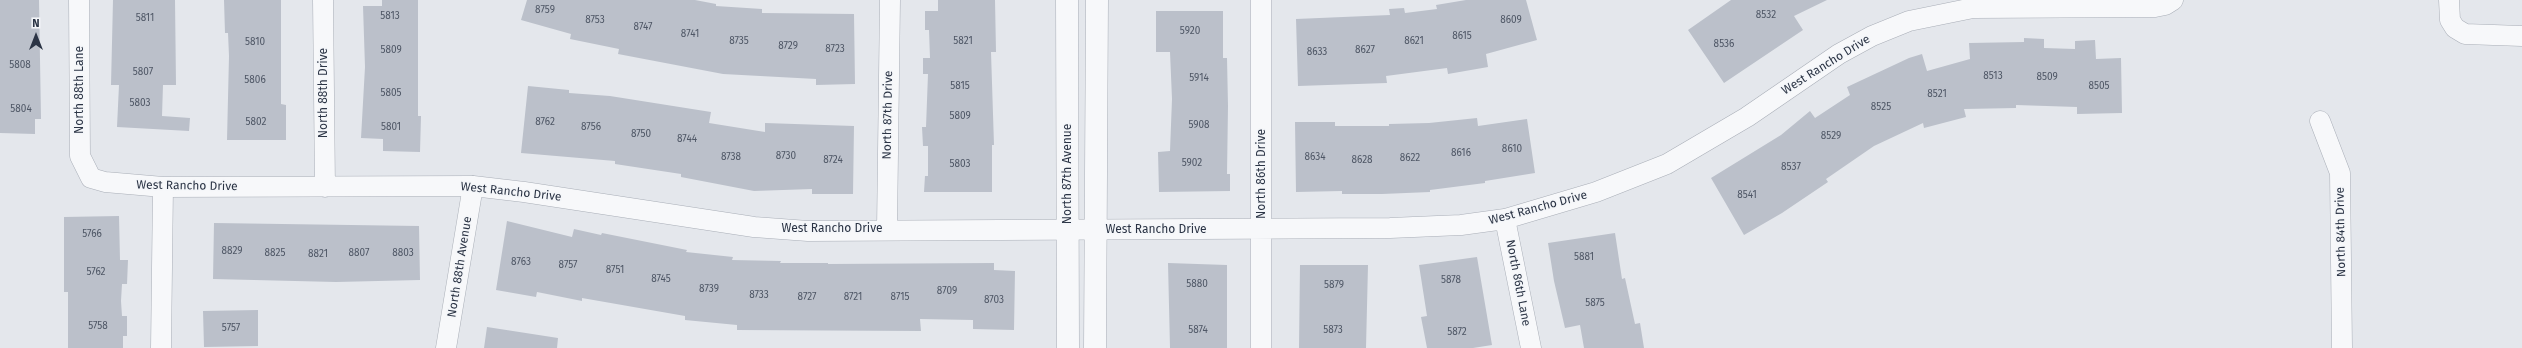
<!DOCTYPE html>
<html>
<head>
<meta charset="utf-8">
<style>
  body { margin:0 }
  #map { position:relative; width:2522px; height:348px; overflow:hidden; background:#e4e7ec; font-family:"Fira Sans",sans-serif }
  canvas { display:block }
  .north { position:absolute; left:16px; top:16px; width:40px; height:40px; -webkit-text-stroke:3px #f4f6f9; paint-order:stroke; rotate:0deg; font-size:11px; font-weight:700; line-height:16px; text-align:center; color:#2b3445 }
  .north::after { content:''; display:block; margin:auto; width:14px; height:18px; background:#2b3445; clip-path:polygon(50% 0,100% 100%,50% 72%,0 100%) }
</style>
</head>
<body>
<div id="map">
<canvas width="2522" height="348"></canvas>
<div class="north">N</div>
</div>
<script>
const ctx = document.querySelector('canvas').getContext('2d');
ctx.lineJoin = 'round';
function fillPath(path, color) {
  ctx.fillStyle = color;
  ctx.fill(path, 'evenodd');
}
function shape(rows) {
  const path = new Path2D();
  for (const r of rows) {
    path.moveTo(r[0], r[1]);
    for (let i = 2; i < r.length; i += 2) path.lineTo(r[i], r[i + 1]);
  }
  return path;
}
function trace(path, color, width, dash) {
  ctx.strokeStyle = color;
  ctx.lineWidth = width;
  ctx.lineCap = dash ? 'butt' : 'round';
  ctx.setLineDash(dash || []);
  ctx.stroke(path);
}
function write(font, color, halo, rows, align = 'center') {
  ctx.font = font + ' "Fira Sans",sans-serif';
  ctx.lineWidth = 3;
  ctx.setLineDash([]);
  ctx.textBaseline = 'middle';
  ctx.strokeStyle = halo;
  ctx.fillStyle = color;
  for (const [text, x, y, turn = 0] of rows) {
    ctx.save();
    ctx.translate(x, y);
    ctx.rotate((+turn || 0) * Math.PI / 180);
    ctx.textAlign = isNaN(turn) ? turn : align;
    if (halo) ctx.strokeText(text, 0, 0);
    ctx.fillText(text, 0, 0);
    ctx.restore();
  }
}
const building = shape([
  [0,0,39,0,41,119,35,119,35,134,0,133],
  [113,0,175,0,176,85,163,85,162,116,190,118,189,131,117,127,119,85,111,85],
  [224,0,281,0,281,104,286,105,286,140,227,140,229,56,228,33,225,33],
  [382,0,418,0,418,116,421,116,420,152,383,151,383,139,361,138,365,67,363,6,382,6],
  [527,0,695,0,716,4,716,6,762,9,762,13,854,14,855,84,816,85,816,79,723,74,618,54,619,49,570,39,571,34,521,20],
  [938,0,995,0,996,52,991,52,994,145,992,145,992,192,924,192,925,176,928,176,928,146,923,146,922,127,926,127,928,74,923,74,923,58,930,58,929,30,925,30,925,11,938,11],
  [1466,0,1526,0,1537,40,1486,54,1488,67,1448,74,1447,68,1386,76,1387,83,1298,86,1296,19,1390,15,1389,9,1404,8,1405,13,1437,9,1436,5],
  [1731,0,1827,0,1794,16,1803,30,1724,83,1688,30],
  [1156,11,1223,11,1223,58,1227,58,1228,106,1227,174,1230,174,1230,191,1159,192,1158,152,1170,151,1172,99,1170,52,1156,52],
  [2024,38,2044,39,2044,48,2075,49,2075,41,2095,40,2096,59,2121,58,2122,113,2077,114,2077,107,2016,105,2016,108,1964,109,1966,117,1924,128,1923,123,1874,146,1826,179,1828,182,1782,213,1744,235,1711,178,1781,135,1810,111,1815,118,1850,95,1847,87,1909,58,1922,54,1927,71,1970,59,1969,43,2024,42],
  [528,86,569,90,569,93,610,96,711,112,709,123,765,132,765,123,854,126,853,194,812,194,812,189,754,191,681,177,681,174,615,164,615,161,521,153],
  [1477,118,1478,126,1527,119,1535,173,1485,181,1485,183,1430,190,1430,192,1382,194,1342,194,1342,191,1296,192,1295,122,1335,122,1335,126,1389,126,1389,124,1429,123],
  [119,216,120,260,128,260,127,284,122,284,121,301,122,316,127,316,127,336,123,336,123,348,68,348,68,292,64,292,64,217],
  [507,221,572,237,574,229,601,235,602,233,687,250,686,252,733,257,732,260,781,261,780,263,828,263,828,264,994,263,994,270,1015,271,1014,330,973,329,973,320,920,319,921,331,737,330,737,325,685,320,685,316,582,298,582,301,537,292,536,297,496,290],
  [214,223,419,226,420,280,336,282,213,279],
  [1615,233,1622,279,1625,278,1635,324,1640,323,1644,348,1584,348,1580,325,1565,328,1554,281,1548,243],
  [1477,257,1492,345,1473,348,1427,348,1421,317,1427,316,1419,265],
  [1168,263,1227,265,1227,348,1170,348],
  [1300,265,1368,265,1366,348,1299,348],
  [258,310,258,346,204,347,203,311],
  [487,327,558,338,557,348,484,348]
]);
const minor = shape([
  [79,0,80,156,91,178,105,182,163,187,473,186,524,192,754,227,808,231,1390,228,1461,225,1505,219,1596,192,1667,164,1747,117,1839,54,1872,36,1909,21,1973,8,2155,7,2165,5,2173,0],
  [323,0,325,187],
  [1261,0,1261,348],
  [2449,0,2450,20,2455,28,2465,34,2522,36],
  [2320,121,2340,173,2342,348],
  [1505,219,1531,348],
  [887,229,890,0],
  [161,348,163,187],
  [446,348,473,186]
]);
const tertiary = shape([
  [1067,0,1068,348],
  [1095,348,1097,0]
]);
const numberNames = [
  ["8759",545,10],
  ["8532",1766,15],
  ["5813",390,16],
  ["5811",145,18],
  ["8753",595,20],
  ["8609",1511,20],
  ["8747",643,27],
  ["5920",1190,31],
  ["8741",690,34],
  ["8615",1462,36],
  ["8735",739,41],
  ["5821",963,41],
  ["8621",1414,41],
  ["5810",255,42],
  ["8536",1724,44],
  ["8729",788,46],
  ["8723",835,49],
  ["5809",391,50],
  ["8627",1365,50],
  ["8633",1317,52],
  ["5808",20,65],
  ["5807",143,72],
  ["8513",1993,76],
  ["8509",2047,77],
  ["5914",1199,78],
  ["5806",255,80],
  ["5815",960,86],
  ["8505",2099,86],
  ["5805",391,93],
  ["8521",1937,94],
  ["5803",140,103],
  ["8525",1881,107],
  ["5804",21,109],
  ["5809",960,116],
  ["5802",256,122],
  ["8762",545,122],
  ["5908",1199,125],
  ["5801",391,127],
  ["8756",591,127],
  ["8750",641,134],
  ["8529",1831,136],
  ["8744",687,139],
  ["8610",1512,149],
  ["8616",1461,153],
  ["8730",786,156],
  ["8738",731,157],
  ["8634",1315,157],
  ["8622",1410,158],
  ["8724",833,160],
  ["8628",1362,160],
  ["5902",1192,163],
  ["5803",960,164],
  ["8537",1791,167],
  ["8541",1747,195],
  ["5766",92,234],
  ["8829",232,251],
  ["8825",275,253],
  ["8807",359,253],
  ["8803",403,253],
  ["8821",318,254],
  ["5881",1584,257],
  ["8763",521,262],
  ["8757",568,265],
  ["8751",615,270],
  ["5762",96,272],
  ["8745",661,279],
  ["5878",1451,280],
  ["5880",1197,284],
  ["5879",1334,285],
  ["8739",709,289],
  ["8709",947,291],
  ["8733",759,295],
  ["8727",807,297],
  ["8721",853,297],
  ["8715",900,297],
  ["8703",994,300],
  ["5875",1595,303],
  ["5758",98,326],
  ["5757",231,328],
  ["5874",1198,330],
  ["5873",1333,330],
  ["5872",1457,332]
];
const streetNames = [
  ["West Rancho Drive",1826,65,-32],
  ["North 88th Lane",80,90,-90],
  ["North 88th Drive",324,93,-90],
  ["North 87th Drive",888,115,-89],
  ["North 87th Avenue",1068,174,-90],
  ["North 86th Drive",1262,174,-90],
  ["West Rancho Drive",187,186,1],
  ["West Rancho Drive",511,192,6],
  ["West Rancho Drive",1538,208,-15],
  ["West Rancho Drive",832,229],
  ["West Rancho Drive",1156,230],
  ["North 84th Drive",2341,232,-91],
  ["North 88th Avenue",460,267,-81],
  ["North 86th Lane",1518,283,79]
];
fillPath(building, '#bbc0ca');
trace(minor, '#a9aeb7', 21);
trace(tertiary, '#a9aeb7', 23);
trace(minor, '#f7f8fa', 20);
trace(tertiary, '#f7f8fa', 22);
write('10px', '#4f5766', null, numberNames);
write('12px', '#2b3445', '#f4f6f9', streetNames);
</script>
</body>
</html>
